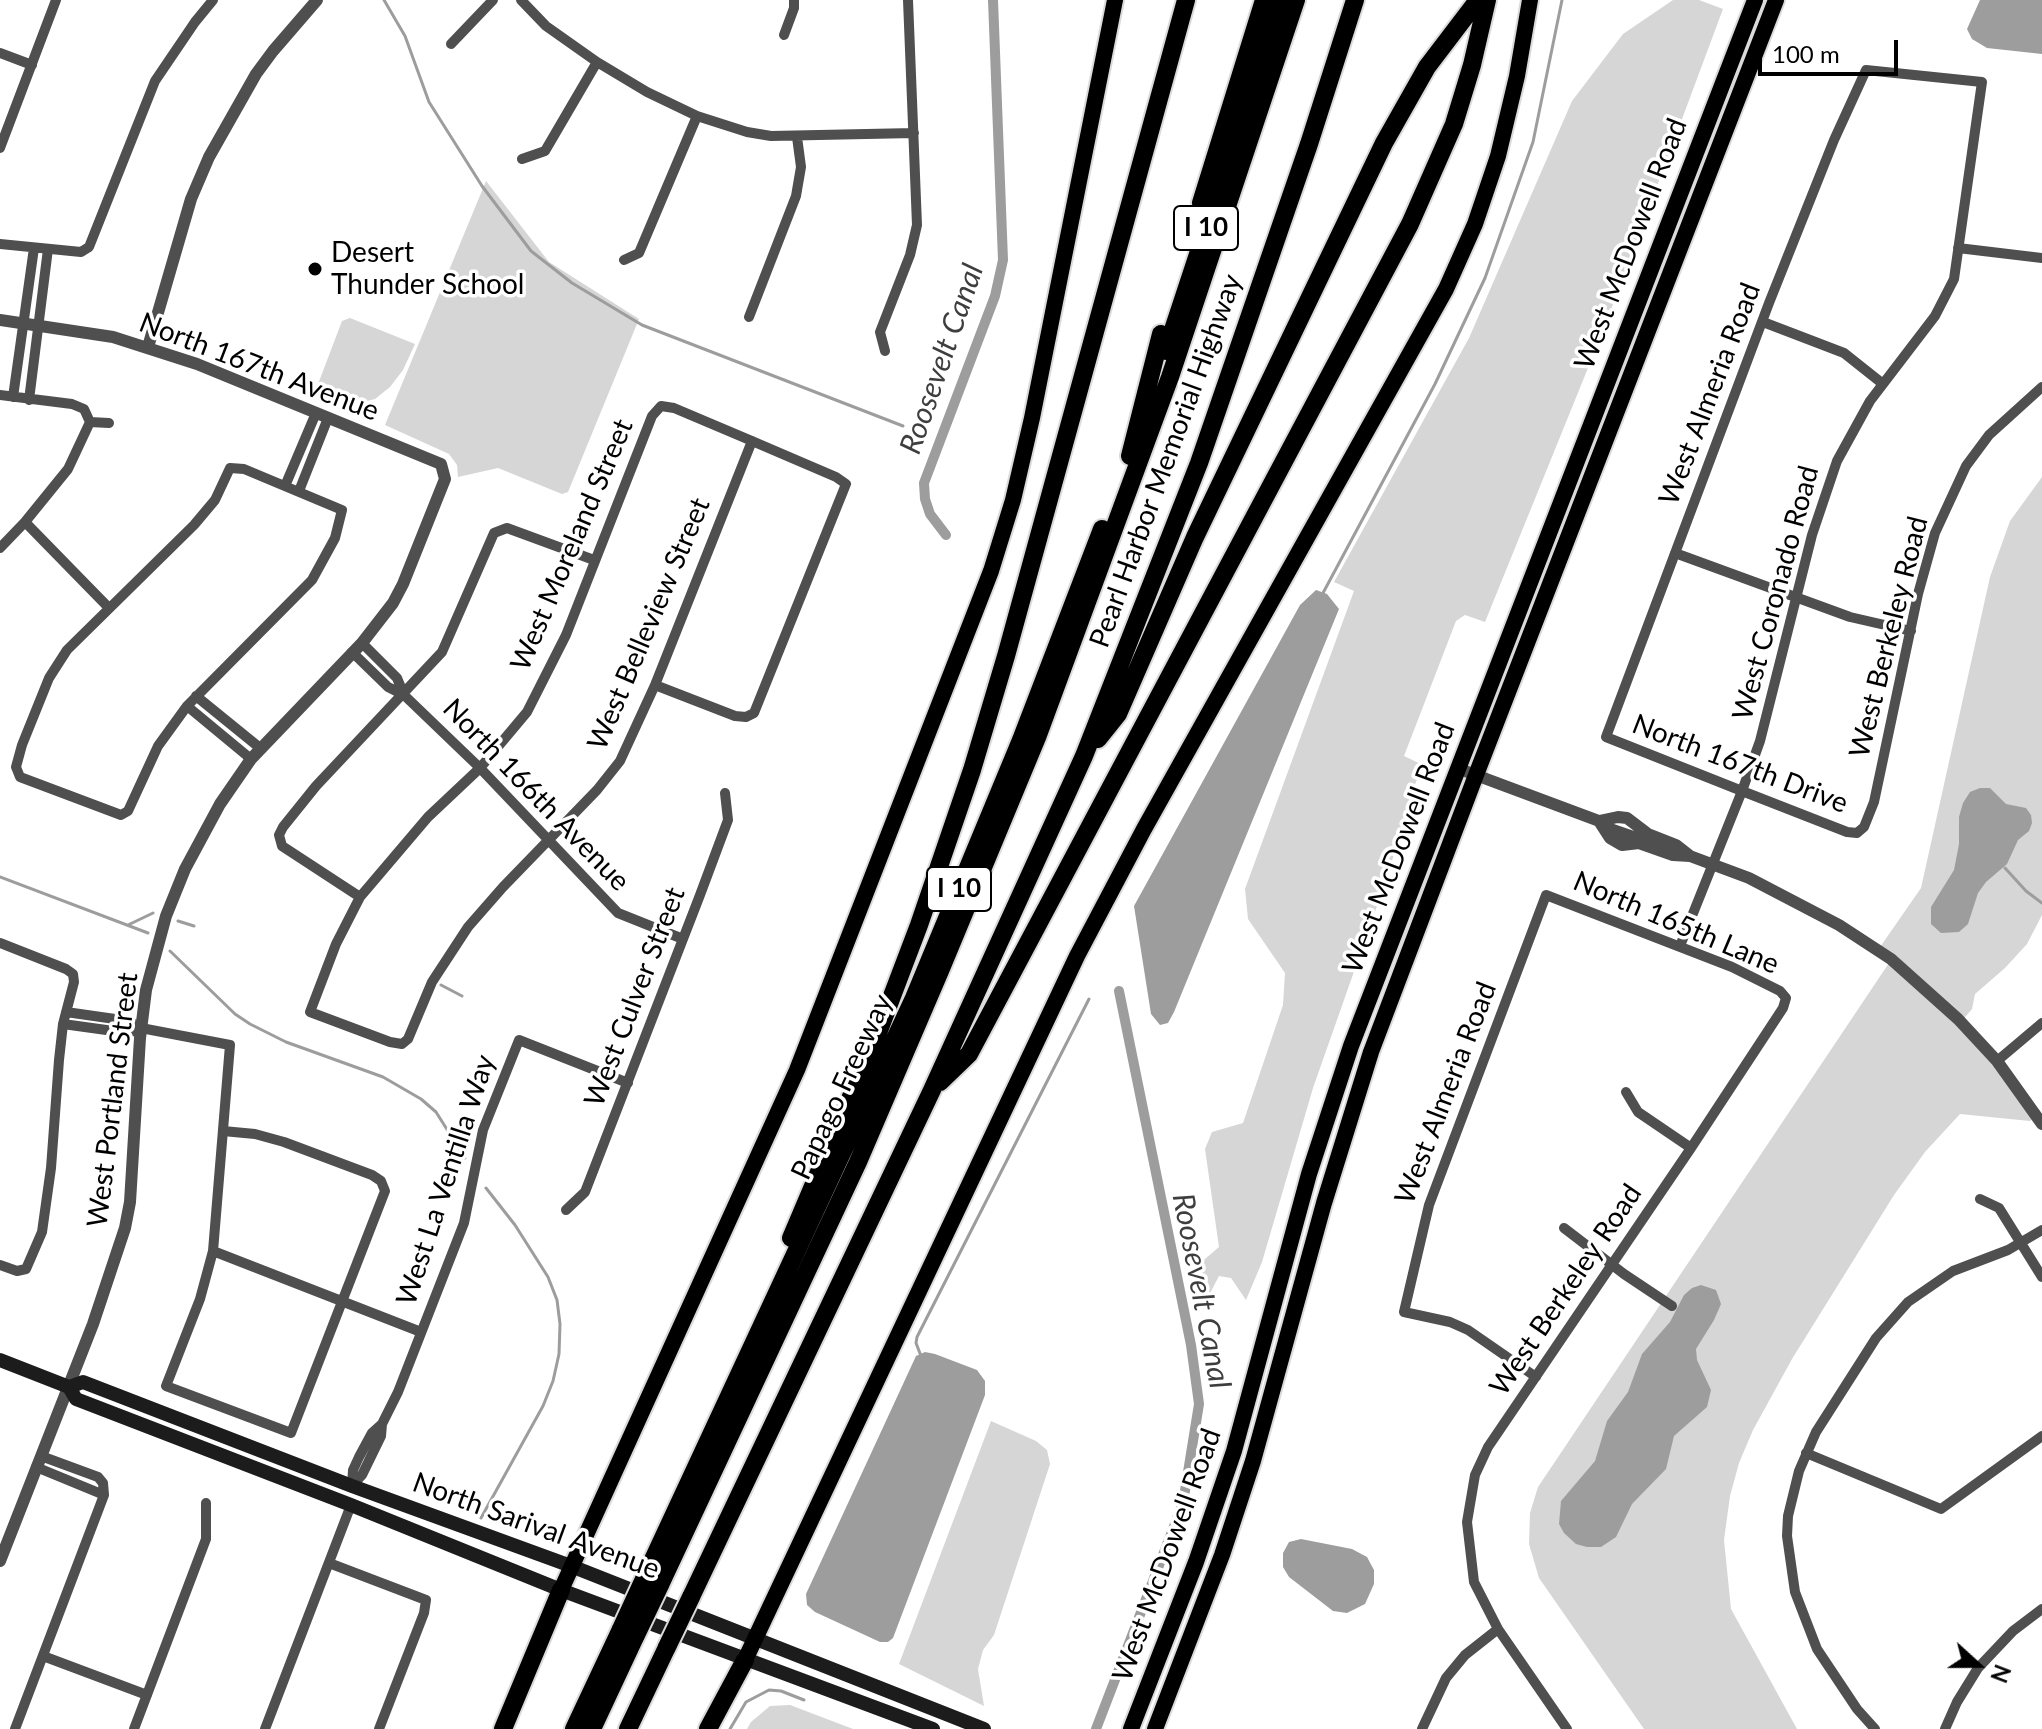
<!DOCTYPE html>
<html>
<head>
<meta charset="utf-8">
<style>
  body { margin:0 }
  #map { position:relative; width:2042px; height:1729px; overflow:hidden; background:#fff; font-family:Lato,sans-serif }
  canvas { display:block }
  .north { position:absolute; left:1938px; top:1625px; width:80px; height:80px; -webkit-text-stroke:6px #fff; paint-order:stroke; rotate:111deg; font-size:22px; font-weight:700; line-height:32px; text-align:center; color:#000 }
  .north::after { content:''; display:block; margin:auto; width:28px; height:36px; background:#000; clip-path:polygon(50% 0,100% 100%,50% 72%,0 100%) }
  .scale { position:absolute; left:1758px; top:40px; width:140px; height:36px; box-sizing:border-box; border:4px solid #000; border-top:0; padding-left:10px; font-size:24px; line-height:28px; white-space:nowrap; color:#000; -webkit-text-stroke:6px #fff; paint-order:stroke }
</style>
</head>
<body>
<div id="map">
<canvas width="2042" height="1729"></canvas>
<div class="north">N</div>
<div class="scale">100 m</div>
</div>
<script>
const ctx = document.querySelector('canvas').getContext('2d');
ctx.lineJoin = 'round';
function fillPath(path, color) {
  ctx.fillStyle = color;
  ctx.fill(path, 'evenodd');
}
function shape(rows) {
  const path = new Path2D();
  for (const r of rows) {
    path.moveTo(r[0], r[1]);
    for (let i = 2; i < r.length; i += 2) path.lineTo(r[i], r[i + 1]);
  }
  return path;
}
function trace(path, color, width, dash) {
  ctx.strokeStyle = color;
  ctx.lineWidth = width;
  ctx.lineCap = dash ? 'butt' : 'round';
  ctx.setLineDash(dash || []);
  ctx.stroke(path);
}
function write(font, color, halo, rows, align = 'center') {
  ctx.font = font + ' Lato,sans-serif';
  ctx.lineWidth = 7;
  ctx.setLineDash([]);
  ctx.textBaseline = 'middle';
  ctx.strokeStyle = halo;
  ctx.fillStyle = color;
  for (const [text, x, y, turn = 0] of rows) {
    ctx.save();
    ctx.translate(x, y);
    ctx.rotate((+turn || 0) * Math.PI / 180);
    ctx.textAlign = isNaN(turn) ? turn : align;
    if (halo) ctx.strokeText(text, 0, 0);
    ctx.fillText(text, 0, 0);
    ctx.restore();
  }
}
const green = shape([
  [1673,0,1699,0,1723,9,1603,331,1485,622,1465,615,1456,621,1404,756,1423,765,1411,794,1388,875,1313,1088,1262,1262,1246,1300,1231,1278,1219,1276,1206,1301,1198,1265,1219,1247,1205,1149,1212,1132,1243,1123,1283,1005,1285,973,1248,919,1245,889,1354,591,1334,582,1469,338,1572,101,1623,34],
  [486,181,549,262,639,319,568,492,562,494,498,468,458,477,457,465,449,454,385,425],
  [350,318,415,344,403,370,390,387,375,399,359,403,337,399,315,392,342,321],
  [2042,477,2042,915,2027,944,2005,968,1975,994,1972,1009,1961,1022,2037,1116,2030,1121,1960,1114,1925,1152,1894,1195,1792,1359,1753,1430,1739,1463,1730,1496,1724,1540,1731,1609,1797,1729,1644,1729,1539,1578,1529,1544,1530,1513,1538,1487,1891,960,1878,950,1921,888,1990,577,2010,521],
  [991,1421,1036,1441,1047,1450,1050,1464,994,1635,983,1650,978,1669,984,1706,899,1664],
  [790,1705,853,1729,747,1729,751,1722,770,1706]
]);
const water = shape([
  [1980,0,2042,0,2042,54,1987,48,1972,39,1967,29],
  [1316,590,1327,594,1339,609,1174,1012,1168,1023,1160,1025,1151,1014,1134,906,1300,605],
  [1980,788,1990,788,2006,804,2026,808,2031,815,2032,823,2029,831,2018,840,2007,864,1986,882,1978,893,1968,924,1959,932,1941,933,1931,924,1931,907,1954,870,1959,844,1959,817,1963,803,1970,792],
  [1701,1285,1716,1290,1721,1304,1714,1320,1696,1349,1697,1360,1711,1390,1707,1407,1674,1436,1666,1469,1632,1504,1616,1537,1601,1547,1587,1547,1576,1544,1564,1533,1559,1524,1561,1501,1595,1461,1607,1421,1628,1392,1642,1354,1670,1322,1684,1295,1692,1288],
  [925,1352,935,1354,977,1370,985,1381,985,1395,893,1638,888,1642,880,1642,815,1612,807,1605,806,1594,916,1356],
  [1301,1539,1352,1549,1367,1557,1374,1570,1374,1584,1365,1604,1347,1613,1333,1611,1289,1577,1283,1567,1283,1553,1289,1542]
]);
const stream = shape([
  [384,0,405,36,429,102,482,186,531,251,572,283,642,325,903,426],
  [1323,593,1435,384,1485,278,1533,142,1562,0],
  [2005,868,2026,891,2042,903],
  [0,877,148,933],
  [178,921,194,926],
  [128,925,153,913],
  [170,951,235,1014,250,1024,286,1042,383,1077,421,1099,436,1112,465,1158],
  [441,985,462,996],
  [921,1356,916,1343,917,1337,1089,999],
  [481,1518,543,1406,553,1381,559,1354,560,1324,557,1300,548,1277,515,1225,486,1188],
  [730,1729,746,1702,769,1690,781,1691,804,1700]
]);
const canal = shape([
  [946,535,930,514,925,499,924,483,995,296,1003,260,993,0],
  [1096,1729,1183,1503,1199,1404,1191,1345,1119,991]
]);
const minor = shape([
  [521,0,546,26,597,62,647,92,697,116,747,132,771,136,914,133],
  [784,35,794,8,794,0],
  [451,44,493,0],
  [0,53,32,65],
  [0,148,56,0],
  [522,159,545,151,597,62],
  [0,244,81,252,89,247,155,81,195,22,213,0],
  [1958,248,2042,258],
  [624,260,639,253,697,116],
  [749,317,796,196,801,167,797,137],
  [1763,322,1844,353,1883,384],
  [885,351,880,332,910,255,917,225,908,0],
  [0,395,72,404,84,409,90,422],
  [13,397,34,248],
  [29,400,48,249],
  [90,422,109,423],
  [230,468,244,469,342,510,335,538,312,580,187,706,158,746,128,811,121,815,20,777,16,767,22,745,49,678,67,650,194,525,215,500,230,468],
  [285,486,316,413],
  [299,491,328,418],
  [25,522,109,608],
  [0,548,25,522,68,469,90,422],
  [1675,553,1850,617,1911,631],
  [362,643,397,678,404,695],
  [352,652,388,687,404,695,480,768,618,913,683,939],
  [655,685,735,716,746,717,754,713,846,484,836,477,752,441,674,408,661,406,652,416,566,635,527,712,480,768,428,817,360,897,336,944,310,1012,390,1042,402,1044,408,1039,432,982,468,927,503,887,597,790,620,761,655,685,752,441],
  [196,696,260,748],
  [187,706,251,759],
  [360,897,282,846,279,835,283,827,316,786,442,652,494,533,507,528,594,560],
  [0,943,66,969,73,974,74,982,63,1024,59,1060,51,1168,42,1232,26,1269,17,1271,0,1265],
  [1680,946,1742,791,1760,741,1812,535,1837,461,1870,401,1935,316,1954,279,1982,82,1866,70,1834,140,1769,303,1606,737,1742,791,1847,832,1857,833,1864,827,1874,802,1918,594,1935,533,1966,466,1989,435,2042,387],
  [66,1012,129,1021,141,1028,230,1045,213,1251,200,1299,166,1386,291,1433,385,1191,381,1181,372,1175,284,1142,255,1134,223,1131],
  [63,1024,128,1033,141,1028],
  [1997,1061,2042,1023],
  [1626,1092,1638,1112,1691,1148],
  [1980,1199,1999,1208,2042,1277],
  [566,1210,585,1192,700,895,728,820,725,793],
  [1564,1228,1624,1274,1672,1306],
  [213,1251,421,1332],
  [1536,1377,1468,1330,1450,1322,1404,1312,1429,1205,1546,895,1732,967,1780,991,1786,998,1783,1008,1691,1148,1488,1447,1475,1475,1467,1522,1474,1582,1498,1629,1567,1729],
  [1806,1453,1941,1509,2042,1436],
  [36,1467,104,1495],
  [352,1486,362,1475,381,1436,382,1424,398,1392,464,1223,483,1130,519,1040,628,1083],
  [352,1486,353,1470,359,1457,372,1433,382,1424],
  [329,1563,426,1600,424,1613,379,1729],
  [43,1656,147,1695],
  [15,1729,104,1495,103,1483,98,1477,41,1456],
  [134,1729,206,1539,206,1503],
  [265,1729,351,1505],
  [1422,1729,1446,1678,1465,1655,1498,1629],
  [1875,1729,1857,1709,1817,1649,1795,1592,1787,1536,1788,1516,1799,1471,1816,1432,1876,1338,1908,1302,1953,1271,2008,1250,2042,1230],
  [1945,1729,1957,1702,1978,1668,2013,1631,2042,1609]
]);
const tertiary = shape([
  [0,320,113,337,197,364,441,464,445,479,403,584,393,603,362,643,251,759,220,804,185,869,166,916,146,990,140,1038,130,1202,125,1228,93,1324,0,1561],
  [148,347,191,199,209,157,256,74,273,51,317,0],
  [1457,768,1599,821,1610,838,1622,845,1639,843,1673,855,1690,856,1749,878,1839,925,1891,959,1958,1019,1997,1061,2042,1124],
  [1599,821,1618,817,1627,818,1648,834,1676,845,1690,856],
  [1604,827,1633,837,1639,843,1641,838]
]);
const secondary = shape([
  [0,1360,69,1387,76,1399,351,1505,561,1590,933,1729],
  [69,1387,83,1382,352,1486,571,1566,984,1729]
]);
const primary = shape([
  [561,1590,797,1070,991,571,1013,500,1032,418,1115,0],
  [745,1660,1077,956,1144,829,1446,289,1475,224,1498,156,1517,76,1530,0],
  [1131,1729,1196,1562,1234,1451,1309,1174,1351,1046,1755,0],
  [1155,1729,1222,1555,1253,1461,1324,1203,1371,1052,1476,775,1776,0]
]);
const motorway = shape([
  [1201,203,1264,0],
  [1166,351,1282,0],
  [1130,456,1161,334],
  [1098,739,1118,714,1195,537,1384,143,1427,67,1478,0],
  [940,1082,969,1054,1410,224,1454,124,1472,65,1487,0],
  [791,1238,878,1033,919,925,972,770,1006,656,1186,0],
  [644,1579,914,998,1021,740,1102,529],
  [660,1585,858,1162,940,971,1038,735,1170,377,1296,0],
  [691,1597,932,1090,1084,756,1199,463,1309,144,1355,0],
  [503,1729,561,1590],
  [574,1729,621,1629],
  [592,1729,636,1635],
  [628,1729,667,1647],
  [708,1729,745,1660]
]);
const motorwayBridge = shape([
  [621,1629,644,1579],
  [636,1635,660,1585],
  [667,1647,691,1597]
]);
const markers = [
  [315,269,8,"#000"]
];
const shields = [
  [1206,228,64],
  [959,889,64]
];
const shieldNames = [
  ["I 10",1206,228],
  ["I 10",959,889]
];
const streetNames = [
  ["West McDowell Road",1631,244,-69],
  ["North 167th Avenue",259,367,21],
  ["West Almeria Road",1710,394,-69],
  ["Pearl Harbor Memorial Highway",1166,461,-70],
  ["West Moreland Street",572,545,-67],
  ["West Coronado Road",1776,593,-75],
  ["West Belleview Street",649,624,-67],
  ["West Berkeley Road",1889,637,-76],
  ["North 167th Drive",1740,764,21],
  ["North 166th Avenue",536,795,46],
  ["West McDowell Road",1399,848,-69],
  ["North 165th Lane",1676,923,23],
  ["West Culver Street",635,997,-69],
  ["Papago Freeway",842,1087,-65],
  ["West Almeria Road",1446,1093,-69],
  ["West Portland Street",113,1100,-83],
  ["West La Ventilla Way",446,1180,-72],
  ["West Berkeley Road",1566,1290,-56],
  ["North Sarival Avenue",536,1526,20],
  ["West McDowell Road",1167,1555,-70]
];
const poiNames = [
  ["Desert",331,253],
  ["Thunder School",331,285]
];
const waterNames = [
  ["Roosevelt Canal",942,359,-71],
  ["Roosevelt Canal",1201,1291,79]
];
fillPath(green, '#d6d6d6');
fillPath(water, '#9d9d9d');
trace(stream, '#9d9d9d', 3);
trace(canal, '#9d9d9d', 10);
trace(primary, '#dbdbdb', 20);
trace(motorway, '#dbdbdb', 22);
trace(minor, '#4f4f4f', 10);
trace(tertiary, '#4f4f4f', 12);
trace(secondary, '#1c1c1c', 14);
trace(primary, '#000', 16);
trace(motorway, '#000', 18);
trace(motorwayBridge, '#dbdbdb', 22, []);
trace(motorwayBridge, '#000', 18);
for (const [x, y, r, color] of markers) {
  const dot = new Path2D();
  dot.arc(x, y, r, 0, 2 * Math.PI);
  ctx.fillStyle = color;
  ctx.fill(dot);
  trace(dot, '#fff', 3);
}
for (const [x, y, w] of shields) {
  const box = new Path2D();
  box.roundRect(x - w / 2, y - 22, w, 44, 6);
  ctx.fillStyle = '#fff';
  ctx.fill(box);
  trace(box, '#000', 2);
}
write('bold 26px', '#000', null, shieldNames);
write('28px', '#000', '#fff', streetNames);
write('28px', '#000', '#fff', poiNames, 'left');
write('italic 30px', '#3e3e3e', '#fff', waterNames);
</script>
</body>
</html>
